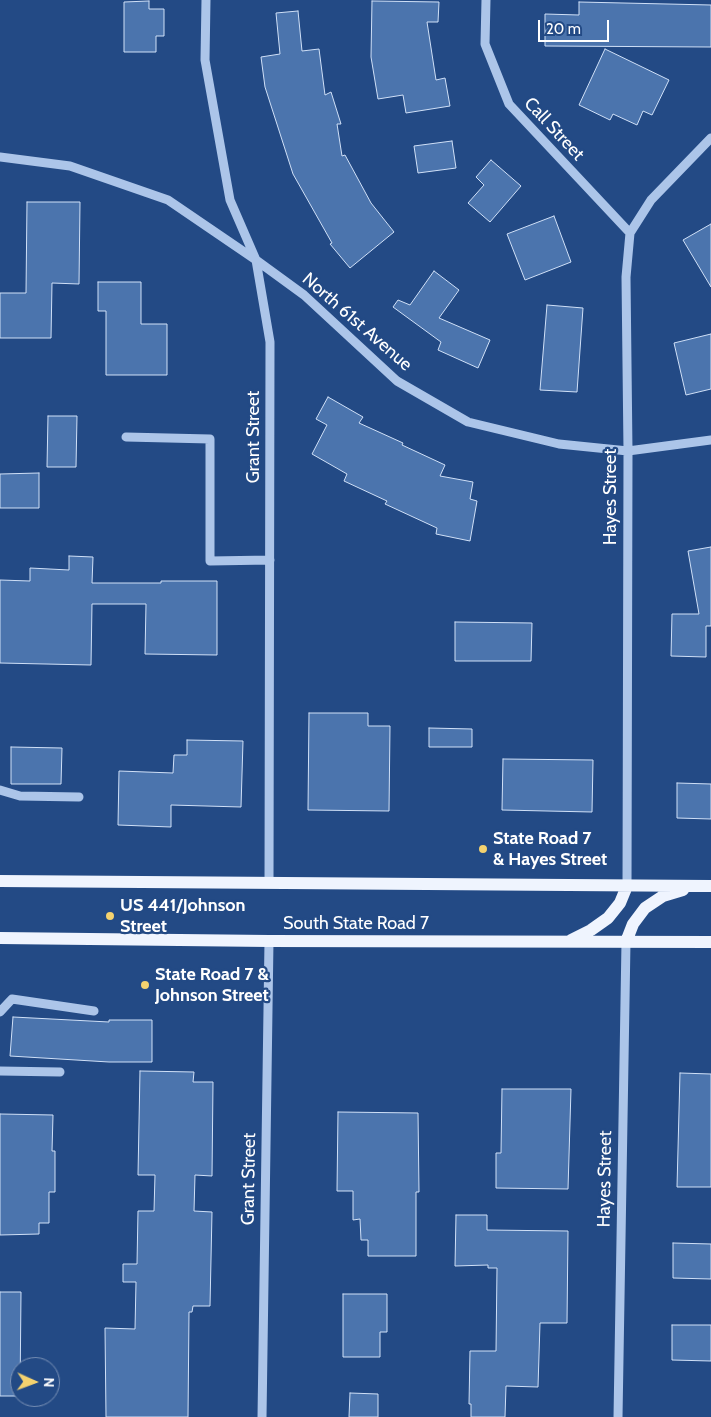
<!DOCTYPE html>
<html>
<head>
<meta charset="utf-8">
<style>
  body { margin:0 }
  #map { position:relative; width:711px; height:1417px; overflow:hidden; background:#234a85; font-family:Cabin,sans-serif }
  canvas { display:block }
  .north { position:absolute; left:10px; top:1357px; width:50px; height:50px; box-sizing:border-box; background:#234a85; border:1px solid #7b92b6; border-radius:50%; rotate:92deg; font-size:14px; font-weight:700; line-height:20px; text-align:center; color:#fff }
  .north::after { content:''; display:block; margin:auto; width:18px; height:22px; background:#f4d26f; clip-path:polygon(50% 0,100% 100%,50% 72%,0 100%) }
  .scale { position:absolute; left:538px; top:20px; width:71px; height:22px; box-sizing:border-box; border:2px solid #fff; border-top:0; padding-left:6px; font-size:15px; line-height:18px; white-space:nowrap; color:#fff; -webkit-text-stroke:4px #234a85; paint-order:stroke }
</style>
</head>
<body>
<div id="map">
<canvas width="711" height="1417"></canvas>
<div class="north">N</div>
<div class="scale">20 m</div>
</div>
<script>
const ctx = document.querySelector('canvas').getContext('2d');
ctx.lineJoin = 'round';
function fillPath(path, color) {
  ctx.fillStyle = color;
  ctx.fill(path, 'evenodd');
}
function shape(rows) {
  const path = new Path2D();
  for (const r of rows) {
    path.moveTo(r[0], r[1]);
    for (let i = 2; i < r.length; i += 2) path.lineTo(r[i], r[i + 1]);
  }
  return path;
}
function trace(path, color, width, dash) {
  ctx.strokeStyle = color;
  ctx.lineWidth = width;
  ctx.lineCap = dash ? 'butt' : 'round';
  ctx.setLineDash(dash || []);
  ctx.stroke(path);
}
function write(font, color, halo, rows, align = 'center') {
  ctx.font = font + ' Cabin,sans-serif';
  ctx.lineWidth = 4.5;
  ctx.setLineDash([]);
  ctx.textBaseline = 'middle';
  ctx.strokeStyle = halo;
  ctx.fillStyle = color;
  for (const [text, x, y, turn = 0] of rows) {
    ctx.save();
    ctx.translate(x, y);
    ctx.rotate((+turn || 0) * Math.PI / 180);
    ctx.textAlign = isNaN(turn) ? turn : align;
    if (halo) ctx.strokeText(text, 0, 0);
    ctx.fillText(text, 0, 0);
    ctx.restore();
  }
}
const building = shape([
  [149,1,149,9,164,9,164,36,156,36,156,52,124,52,124,2,149,1],
  [372,1,439,2,438,22,427,22,436,80,445,78,450,106,406,113,403,95,378,99,371,57,372,1],
  [579,2,711,5,711,47,545,46,545,14,579,15,579,2],
  [298,11,302,51,319,49,325,95,331,92,341,124,337,124,342,156,345,155,371,203,394,232,350,268,330,244,332,243,293,174,265,87,261,57,280,54,276,13,298,11],
  [605,49,669,80,652,115,643,111,637,125,613,114,610,120,579,105,605,49],
  [452,141,456,168,418,173,414,146,452,141],
  [491,160,521,186,490,222,468,203,484,185,476,177,491,160],
  [27,202,80,202,79,284,52,283,51,338,0,338,0,293,26,293,27,202],
  [554,216,571,262,525,280,507,234,554,216],
  [711,224,711,287,683,240,711,224],
  [434,271,459,290,439,318,490,340,478,368,438,350,441,342,393,307,398,300,410,305,434,271],
  [98,282,141,282,141,324,167,324,167,375,106,375,106,311,98,311,98,282],
  [547,305,583,308,577,392,540,390,547,305],
  [711,334,711,389,686,395,674,343,711,334],
  [328,397,363,417,359,423,403,443,402,445,445,465,440,476,473,482,470,499,477,501,470,541,436,534,437,528,385,504,387,501,344,481,347,474,312,454,327,425,316,419,328,397],
  [48,416,77,416,76,467,47,467,48,416],
  [39,473,39,508,0,508,0,474,39,473],
  [711,547,711,626,706,626,706,657,671,656,672,614,699,614,688,551,711,547],
  [69,556,93,557,92,583,161,583,161,581,217,581,217,655,145,654,146,604,92,604,91,665,0,663,0,580,30,581,30,568,69,570,69,556],
  [455,622,532,623,531,661,455,661,455,622],
  [309,713,368,713,368,726,390,726,389,811,308,810,309,713],
  [429,728,472,729,472,747,429,747,429,728],
  [187,740,243,741,241,807,171,805,171,827,118,825,119,771,173,773,174,755,187,755,187,740],
  [11,747,62,748,61,784,11,784,11,747],
  [503,759,593,760,592,812,502,810,503,759],
  [677,783,711,784,711,819,677,818,677,783],
  [13,1017,109,1022,109,1020,152,1020,152,1062,109,1062,10,1056,13,1017],
  [140,1071,194,1072,193,1082,213,1082,212,1176,195,1175,194,1211,212,1212,210,1306,193,1306,192,1312,189,1312,188,1417,106,1417,105,1328,135,1329,136,1282,123,1282,123,1264,137,1264,138,1211,154,1211,155,1175,138,1175,140,1071],
  [680,1073,711,1074,711,1187,677,1187,680,1073],
  [502,1089,571,1089,568,1189,496,1188,496,1153,501,1153,502,1089],
  [338,1112,418,1113,419,1192,416,1192,416,1256,368,1256,368,1240,361,1240,360,1219,353,1220,353,1191,337,1191,338,1112],
  [0,1114,53,1115,52,1151,55,1151,55,1192,49,1192,49,1223,39,1223,39,1234,0,1235,0,1114],
  [456,1215,487,1215,487,1230,568,1231,567,1323,540,1323,538,1387,506,1386,505,1417,471,1417,471,1404,469,1404,470,1351,496,1351,497,1268,488,1268,488,1265,455,1266,456,1215],
  [673,1243,711,1244,711,1279,673,1278,673,1243],
  [0,1292,21,1292,20,1396,0,1396,0,1292],
  [343,1294,387,1294,387,1332,380,1332,380,1357,343,1357,343,1294],
  [672,1325,711,1325,711,1361,672,1360,672,1325],
  [350,1393,378,1394,378,1417,349,1417,350,1393]
]);
const minor = shape([
  [206,0,205,60,230,200,256,260,270,342,269,883],
  [486,0,485,44,509,104,630,233],
  [0,157,70,166,168,200,256,260,304,295,397,381,468,422,559,444,628,451,711,440],
  [126,437,210,439,210,561,270,560],
  [0,790,20,796,79,797],
  [627,886,628,451,626,277,630,233,651,200,711,138],
  [0,1012,12,999,94,1011],
  [0,1071,60,1072],
  [262,1417,269,941],
  [618,1417,626,942]
]);
const major = shape([
  [0,881,711,886],
  [0,938,269,941,711,942],
  [571,940,591,930,608,918,620,903,627,886],
  [626,942,633,924,645,908,663,896,683,890]
]);
const markers = [
  [483,849,5,"#f4d26f"],
  [110,916,5,"#f4d26f"],
  [145,985,5,"#f4d26f"]
];
const streetNames = [
  ["Call Street",554,129,47],
  ["North 61st Avenue",357,322,41],
  ["Grant Street",254,437,-90],
  ["Hayes Street",611,497,-90],
  ["South State Road 7",356,924],
  ["Grant Street",249,1179,-89],
  ["Hayes Street",605,1179,-89]
];
const poiNames = [
  ["State Road 7",493,839],
  ["& Hayes Street",493,860],
  ["US 441/Johnson",120,906],
  ["Street",120,927],
  ["State Road 7 &",155,975],
  ["Johnson Street",155,996]
];
fillPath(building, '#4b74ad');
trace(building, '#d0e0f7', 1);
trace(minor, '#acc5e9', 9);
trace(major, '#eff4fe', 12);
for (const [x, y, r, color] of markers) {
  const dot = new Path2D();
  dot.arc(x, y, r, 0, 2 * Math.PI);
  ctx.fillStyle = color;
  ctx.fill(dot);
  trace(dot, '#234a85', 2);
}
write('18px', '#fff', '#234a85', streetNames);
write('bold 18px', '#fff', '#234a85', poiNames, 'left');
</script>
</body>
</html>
